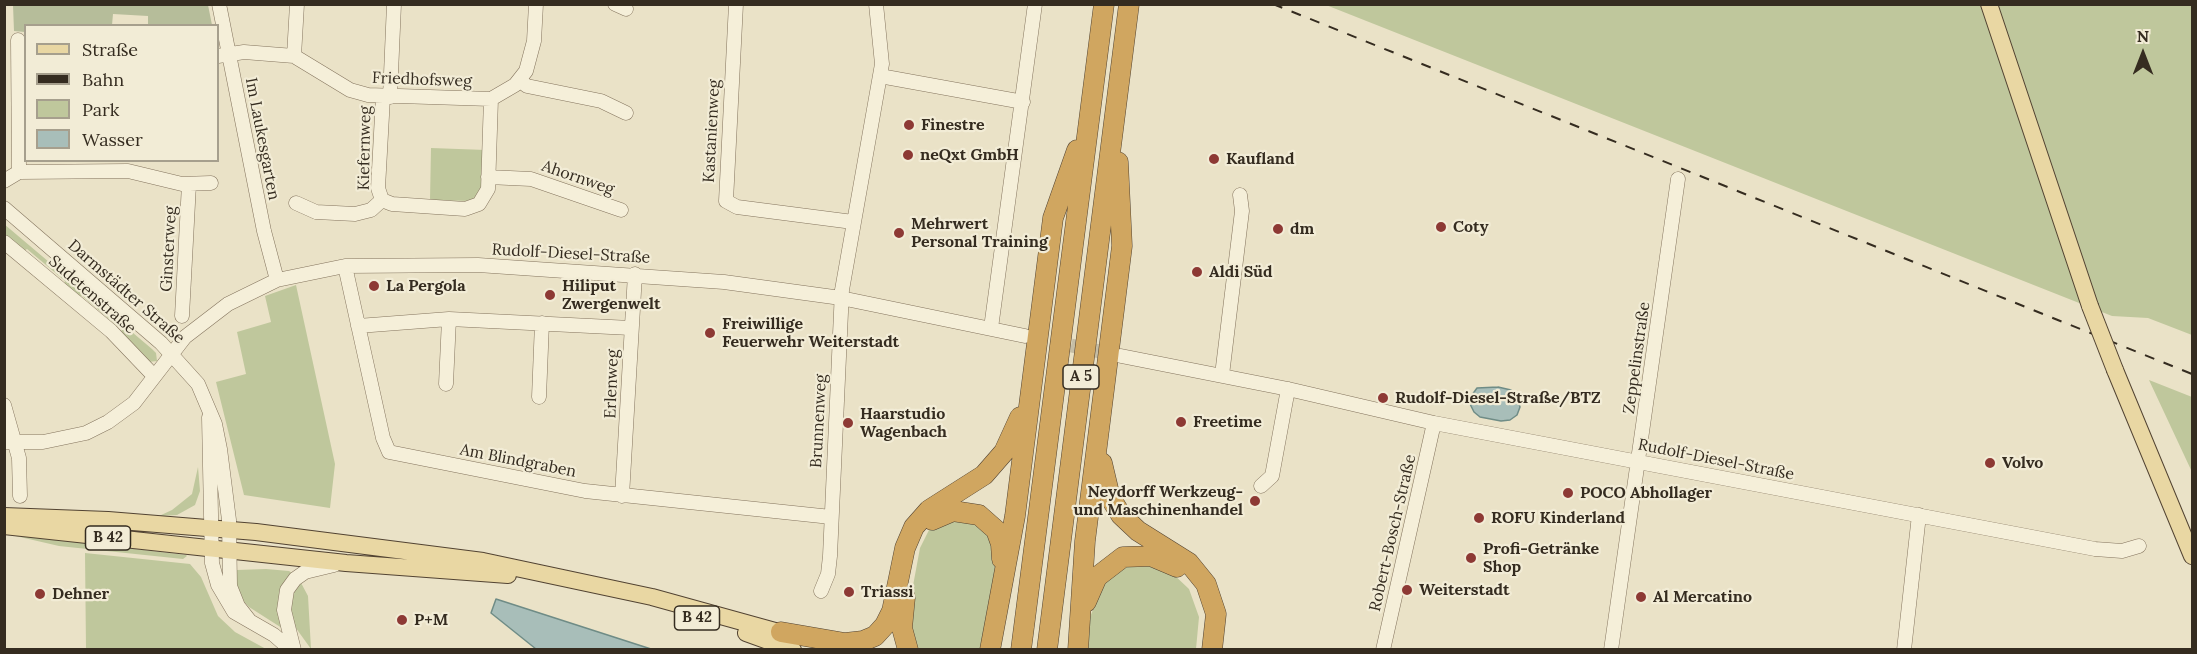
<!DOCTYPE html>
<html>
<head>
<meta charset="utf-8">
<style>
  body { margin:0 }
  #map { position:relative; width:2197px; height:654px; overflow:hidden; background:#eae2c7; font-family:Lora,serif }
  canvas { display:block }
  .frame { position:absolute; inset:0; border:6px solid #352c20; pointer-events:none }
  .legend { position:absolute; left:24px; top:24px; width:195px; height:138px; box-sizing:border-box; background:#f2ecd6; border:2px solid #a69f8d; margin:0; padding:8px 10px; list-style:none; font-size:18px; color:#352c20 }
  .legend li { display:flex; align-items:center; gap:12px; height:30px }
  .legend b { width:30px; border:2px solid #a69f8d }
  .north { position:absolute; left:2113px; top:24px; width:60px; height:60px; -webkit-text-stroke:4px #f2ecd6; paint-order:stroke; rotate:0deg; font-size:16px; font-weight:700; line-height:24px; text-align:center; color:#352c20 }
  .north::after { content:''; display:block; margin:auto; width:21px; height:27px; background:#352c20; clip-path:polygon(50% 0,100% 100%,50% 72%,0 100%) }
</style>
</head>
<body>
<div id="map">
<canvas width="2197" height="654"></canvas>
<div class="frame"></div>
<ul class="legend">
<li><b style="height:8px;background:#e9d7a3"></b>Straße</li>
<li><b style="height:8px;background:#352c20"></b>Bahn</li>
<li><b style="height:16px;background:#bfc79c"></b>Park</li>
<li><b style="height:16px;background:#a8beb9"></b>Wasser</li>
</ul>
<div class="north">N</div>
</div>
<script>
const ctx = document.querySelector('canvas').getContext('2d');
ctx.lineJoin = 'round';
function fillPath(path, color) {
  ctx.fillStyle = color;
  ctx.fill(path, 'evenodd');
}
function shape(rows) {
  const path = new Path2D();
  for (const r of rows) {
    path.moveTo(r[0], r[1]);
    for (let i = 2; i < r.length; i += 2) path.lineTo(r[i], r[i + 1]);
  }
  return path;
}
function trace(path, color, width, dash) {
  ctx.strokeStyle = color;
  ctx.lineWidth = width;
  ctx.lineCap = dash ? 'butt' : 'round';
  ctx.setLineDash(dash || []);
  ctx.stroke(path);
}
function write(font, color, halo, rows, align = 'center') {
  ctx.font = font + ' Lora,serif';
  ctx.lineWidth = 4.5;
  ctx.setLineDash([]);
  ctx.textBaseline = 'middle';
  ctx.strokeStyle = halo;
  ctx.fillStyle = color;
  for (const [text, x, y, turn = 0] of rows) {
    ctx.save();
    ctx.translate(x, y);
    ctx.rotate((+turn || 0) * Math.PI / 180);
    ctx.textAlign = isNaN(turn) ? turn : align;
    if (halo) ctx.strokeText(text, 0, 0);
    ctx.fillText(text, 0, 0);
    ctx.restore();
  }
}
const green = shape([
  [1326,5,2192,5,2192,335,2148,318,2112,316],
  [431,148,486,150,485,189,479,198,471,201,430,200],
  [4,224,152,349,156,353,157,361,148,362,120,333,122,330,82,296,78,297,64,284,65,281,27,249,24,251,5,236],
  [296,285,335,464,330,508,244,495,216,382,246,374,237,332,271,322,265,296],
  [2149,380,2192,397,2192,472],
  [198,467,200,491,195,505,177,515,159,516,172,510,192,494],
  [977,519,994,536,996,571,981,649,914,649,907,618,920,548,929,530,941,520],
  [7,534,186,555,187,556,183,559,59,546],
  [85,553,190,564,201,577,218,616,235,632,266,649,86,649],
  [1131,562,1149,563,1170,571,1189,589,1199,617,1196,649,1086,650,1090,617,1105,581],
  [266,569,289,571,295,575,285,630,249,607,240,597,236,584,234,572,237,570],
  [300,581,308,596,311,649,293,624,288,601]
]);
const cemetery = shape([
  [13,5,208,5,212,25,148,25,148,16,113,14,112,25,26,26,25,32,14,31]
]);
const water = shape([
  [1498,387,1511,390,1517,397,1520,407,1517,415,1510,420,1501,421,1480,417,1474,412,1470,404,1472,395,1477,388,1498,387],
  [496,599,651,649,536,649,491,613,496,599]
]);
const minorTunnel = shape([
  [1030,337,1117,355]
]);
const minor = shape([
  [219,4,264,231,277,280],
  [615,4,626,9],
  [736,4,726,201,737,207,853,222],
  [218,56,244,52,294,56,350,90,368,95,491,99,515,85,526,71,534,41,536,4],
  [294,56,297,4],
  [880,76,1023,102],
  [519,80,527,86,601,101,626,113],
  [390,97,394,4],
  [19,172,128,171,182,184,211,183],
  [488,177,531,179,621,210],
  [4,181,19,172,18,40],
  [382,200,392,204,465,209,479,204,488,189,491,99],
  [382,200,378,188,383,97],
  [296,203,316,212,355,214,371,210,382,200],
  [4,208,161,343,198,384,215,424,220,449,229,520,230,586,238,606,249,620],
  [4,242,111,331,154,376],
  [345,266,383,438,389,452,585,491,831,517],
  [182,316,189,184],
  [358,326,449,319,631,328],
  [991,328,1035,4],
  [1121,356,1288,389,1434,423,2095,549,2122,551,2139,546],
  [1222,375,1242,211,1240,195],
  [446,384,449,319],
  [539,397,542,323],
  [4,405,19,458,20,496],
  [209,417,212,563,218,585,234,612,274,635,291,650],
  [4,442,43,442,86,433,108,422,134,403,185,337,228,304,277,280,345,266,478,265,724,282,841,298,1025,336],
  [1261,486,1272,476,1288,389],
  [622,496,635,274],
  [821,591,828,574,830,556,842,290,882,64,876,4],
  [294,650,284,610,287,590,295,579,305,572,334,565],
  [1383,650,1434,423],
  [1611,650,1678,179],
  [1904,650,1919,515]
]);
const major = shape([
  [1989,4,2090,306],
  [2115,370,2192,556],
  [4,516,108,520,256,532,483,561,652,597,793,636],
  [4,526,346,563,508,575],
  [746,633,793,650]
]);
const highway = shape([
  [1102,463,1110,497,1121,515,1138,531,1189,563,1206,584,1216,614,1212,650],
  [932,520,953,511,979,515,996,530,1001,544,1002,559],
  [905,597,902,628,908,650],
  [1086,602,1097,577,1123,557,1151,556,1177,567],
  [781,632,845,643,863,641,875,636,885,625,892,611,905,548,914,527,929,510,984,475,1004,452,1020,417],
  [990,650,1015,516,1053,218,1077,150],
  [1021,650,1104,4],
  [1047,650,1129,4],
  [1078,650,1085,541,1122,246,1118,162]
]);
const rail = shape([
  [1273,4,2192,374]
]);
const majorBridge = shape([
  [2090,306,2115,370]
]);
const markers = [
  [909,125,6,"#8d3934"],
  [908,155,6,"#8d3934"],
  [1214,159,6,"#8d3934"],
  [1441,227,6,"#8d3934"],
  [1278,229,6,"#8d3934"],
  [899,233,6,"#8d3934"],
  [1197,272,6,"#8d3934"],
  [374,286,6,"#8d3934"],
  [550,295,6,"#8d3934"],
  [710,333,6,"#8d3934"],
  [1383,398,6,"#8d3934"],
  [1181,422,6,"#8d3934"],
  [848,423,6,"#8d3934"],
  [1990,463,6,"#8d3934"],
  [1568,493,6,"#8d3934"],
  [1255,501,6,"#8d3934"],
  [1479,518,6,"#8d3934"],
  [1471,558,6,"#8d3934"],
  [1407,590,6,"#8d3934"],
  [849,592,6,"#8d3934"],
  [40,594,6,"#8d3934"],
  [1641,597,6,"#8d3934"],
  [402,620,6,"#8d3934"]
];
const shields = [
  [1081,377,36],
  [108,538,45],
  [697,618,45]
];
const shieldNames = [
  ["A 5",1081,377],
  ["B 42",108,538],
  ["B 42",697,618]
];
const streetNames = [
  ["Friedhofsweg",422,80,2],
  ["Kastanienweg",712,131,-87],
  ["Im Laukesgarten",262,139,79],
  ["Kiefernweg",365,148,-89],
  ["Ahornweg",578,178,19],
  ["Ginsterweg",169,249,-87],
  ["Rudolf-Diesel-Straße",571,254,3],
  ["Darmstädter Straße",126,292,41],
  ["Sudetenstraße",92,295,41],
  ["Zeppelinstraße",1637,358,-82],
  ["Erlenweg",612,384,-88],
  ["Brunnenweg",819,421,-87],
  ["Rudolf-Diesel-Straße",1716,460,11],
  ["Am Blindgraben",518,461,11],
  ["Robert-Bosch-Straße",1393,533,-77]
];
const poiNames = [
  ["Finestre",921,125],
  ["neQxt GmbH",920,155],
  ["Kaufland",1226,159],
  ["Mehrwert",911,224],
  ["Personal Training",911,242],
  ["Coty",1453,227],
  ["dm",1290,229],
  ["Aldi Süd",1209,272],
  ["La Pergola",386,286],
  ["Hiliput",562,286],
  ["Zwergenwelt",562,304],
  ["Freiwillige",722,324],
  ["Feuerwehr Weiterstadt",722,342],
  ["Rudolf-Diesel-Straße/BTZ",1395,398],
  ["Haarstudio",860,414],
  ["Wagenbach",860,432],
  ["Freetime",1193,422],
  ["Volvo",2002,463],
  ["Neydorff Werkzeug-",1243,492,"right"],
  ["und Maschinenhandel",1243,510,"right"],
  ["POCO Abhollager",1580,493],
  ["ROFU Kinderland",1491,518],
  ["Profi-Getränke",1483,549],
  ["Shop",1483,567],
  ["Weiterstadt",1419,590],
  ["Triassi",861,592],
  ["Dehner",52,594],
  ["Al Mercatino",1653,597],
  ["P+M",414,620]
];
fillPath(green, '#bfc79c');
fillPath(cemetery, '#b6bd9a');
fillPath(water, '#a8beb9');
trace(water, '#6f8c86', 1.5);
trace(minorTunnel, '#c6bea6', 14, [14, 7]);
trace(minor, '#84745e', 15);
trace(major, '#524332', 18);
trace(highway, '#524332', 21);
trace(minor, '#f5efd9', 14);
trace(major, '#e9d7a3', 16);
trace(highway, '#d0a660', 20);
trace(rail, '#352c20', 2, [10, 10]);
trace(majorBridge, '#524332', 18, []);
trace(majorBridge, '#e9d7a3', 16);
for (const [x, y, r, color] of markers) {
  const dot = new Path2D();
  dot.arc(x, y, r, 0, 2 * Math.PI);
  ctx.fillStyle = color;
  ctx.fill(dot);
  trace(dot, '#f2ecd6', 2);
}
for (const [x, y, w] of shields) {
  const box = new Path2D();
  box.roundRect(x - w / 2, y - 12, w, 24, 4.5);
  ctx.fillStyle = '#f2ecd6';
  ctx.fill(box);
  trace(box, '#352c20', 1.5);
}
write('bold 15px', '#352c20', null, shieldNames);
write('16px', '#352c20', '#f2ecd6', streetNames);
write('bold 16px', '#352c20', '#f2ecd6', poiNames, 'left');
</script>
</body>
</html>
